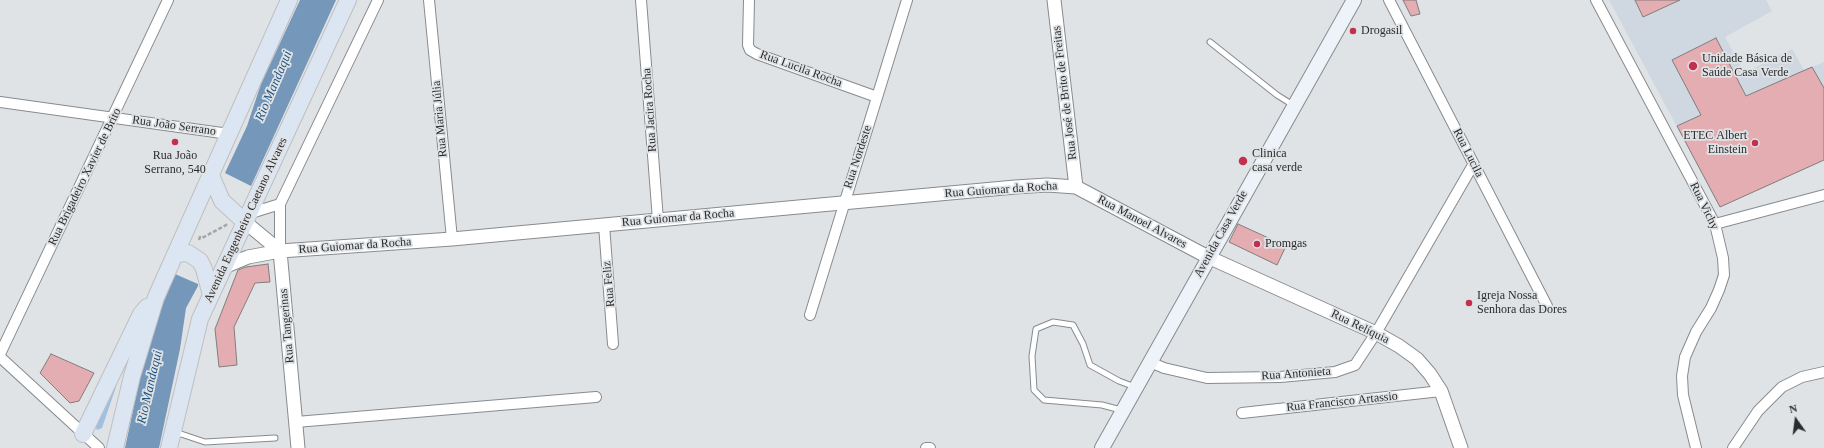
<!DOCTYPE html>
<html>
<head>
<meta charset="utf-8">
<style>
  body { margin:0 }
  #map { position:relative; width:1824px; height:448px; overflow:hidden; background:#e0e3e6; font-family:Georgia,serif }
  canvas { display:block }
  .north { position:absolute; left:1776px; top:400px; width:40px; height:40px; -webkit-text-stroke:3px #e0e3e6; paint-order:stroke; rotate:346deg; font-size:11px; font-weight:700; line-height:16px; text-align:center; color:#292b2c }
  .north::after { content:''; display:block; margin:auto; width:14px; height:18px; background:#292b2c; clip-path:polygon(50% 0,100% 100%,50% 72%,0 100%) }
</style>
</head>
<body>
<div id="map">
<canvas width="1824" height="448"></canvas>
<div class="north">N</div>
</div>
<script>
const ctx = document.querySelector('canvas').getContext('2d');
ctx.lineJoin = 'round';
function fillPath(path, color) {
  ctx.fillStyle = color;
  ctx.fill(path, 'evenodd');
}
function shape(rows) {
  const path = new Path2D();
  for (const r of rows) {
    path.moveTo(r[0], r[1]);
    for (let i = 2; i < r.length; i += 2) path.lineTo(r[i], r[i + 1]);
  }
  return path;
}
function trace(path, color, width, dash) {
  ctx.strokeStyle = color;
  ctx.lineWidth = width;
  ctx.lineCap = dash ? 'butt' : 'round';
  ctx.setLineDash(dash || []);
  ctx.stroke(path);
}
function write(font, color, halo, rows, align = 'center') {
  ctx.font = font + ' Georgia,serif';
  ctx.lineWidth = 3.5;
  ctx.setLineDash([]);
  ctx.textBaseline = 'middle';
  ctx.strokeStyle = halo;
  ctx.fillStyle = color;
  for (const [text, x, y, turn = 0] of rows) {
    ctx.save();
    ctx.translate(x, y);
    ctx.rotate((+turn || 0) * Math.PI / 180);
    ctx.textAlign = isNaN(turn) ? turn : align;
    if (halo) ctx.strokeText(text, 0, 0);
    ctx.fillText(text, 0, 0);
    ctx.restore();
  }
}
const built = shape([
  [1609,0,1766,0,1772,11,1725,37,1744,73,1792,49,1804,70,1824,62,1824,160,1720,207]
]);
const green = shape([
  [114,385,116,387,102,428,97,430,94,423]
]);
const water = shape([
  [300,0,336,0,251,186,225,173,247,126,261,84],
  [175,274,198,284,198,286,186,308,180,349,159,448,125,448,141,373,156,321]
]);
const building = shape([
  [1403,0,1416,0,1420,14,1411,16,1403,0],
  [1635,0,1680,0,1643,17,1635,0],
  [1716,38,1746,96,1812,67,1824,88,1824,160,1720,207,1677,126,1701,115,1672,60,1716,38],
  [1238,224,1286,246,1277,265,1229,242,1238,224],
  [268,264,270,282,255,283,234,327,237,365,219,367,215,329,238,270,246,267,268,264],
  [51,354,94,373,79,401,70,403,40,373,51,354]
]);
const path = shape([
  [199,240,200,237,202,238,228,224]
]);
const service = shape([
  [1210,42,1277,95,1293,105],
  [1121,410,1102,405,1044,400,1034,390,1032,356,1036,329,1053,322,1073,325,1083,344,1090,365,1119,381,1135,387],
  [175,432,205,442,275,438]
]);
const minor = shape([
  [429,0,452,239],
  [641,0,658,220],
  [749,0,748,45,750,50,757,54,877,97],
  [1389,0,1547,306],
  [1596,0,1715,224,1723,258,1724,275,1719,290,1711,308,1696,332,1685,357,1682,376,1683,395,1696,448],
  [0,102,229,134],
  [248,214,280,204],
  [1715,224,1824,195],
  [604,225,613,344],
  [280,251,280,204,378,0],
  [810,315,907,0],
  [0,354,168,0],
  [0,357,99,448],
  [1150,362,1164,368,1207,378,1280,377,1335,372,1355,365,1376,333,1473,165],
  [1242,413,1441,391],
  [296,422,596,397],
  [926,448,930,448],
  [1733,448,1758,411,1782,387,1802,377,1824,372]
]);
const tertiary = shape([
  [1054,0,1076,187],
  [245,222,280,251,452,239,1015,187,1047,185,1076,187,1208,257,1376,333,1399,346,1417,359,1430,374,1441,391,1461,448],
  [224,267,248,257,280,251,298,448]
]);
const secondary = shape([
  [1102,448,1354,0]
]);
const primary = shape([
  [211,175,222,201,245,222],
  [175,254,188,253,200,261,204,269,211,295],
  [83,434,141,314,147,307],
  [115,448,132,376,156,297,289,0],
  [169,448,200,319,348,0]
]);
const markers = [
  [1353,31,4,"#c1304f"],
  [1693,66,5,"#c1304f"],
  [175,142,4,"#c1304f"],
  [1755,143,4,"#c1304f"],
  [1243,161,5,"#c1304f"],
  [1257,244,4,"#c1304f"],
  [1469,303,4,"#c1304f"]
];
const poiNames = [
  ["Drogasil",1361,31],
  ["Unidade Básica de",1702,59],
  ["Saúde Casa Verde",1702,73],
  ["ETEC Albert",1747,136,"right"],
  ["Einstein",1747,150,"right"],
  ["Clinica",1252,154],
  ["casa verde",1252,168],
  ["Rua João",175,156,"center"],
  ["Serrano, 540",175,170,"center"],
  ["Promgas",1265,244],
  ["Igreja Nossa",1477,296],
  ["Senhora das Dores",1477,310]
];
const streetNames = [
  ["Rua Lucila Rocha",801,69,20],
  ["Rua José de Brito de Freitas",1065,93,-97],
  ["Rua Jacira Rocha",650,110,-94],
  ["Rua Maria Júlia",440,119,-95],
  ["Rua João Serrano",174,126,8],
  ["Rua Lucila",1468,153,63],
  ["Rua Nordeste",858,157,-72],
  ["Rua Brigadeiro Xavier de Brito",85,177,-64],
  ["Rua Guiomar da Rocha",1001,190,-4],
  ["Rua Vichy",1704,206,64],
  ["Rua Guiomar da Rocha",678,218,-5],
  ["Avenida Engenheiro Caetano Alvares",246,220,-65],
  ["Rua Manoel Alvares",1142,222,28],
  ["Avenida Casa Verde",1221,234,-61],
  ["Rua Guiomar da Rocha",355,246,-4],
  ["Rua Feliz",609,284,-95],
  ["Rua Tangerinas",287,326,-95],
  ["Rua Relíquia",1360,327,26],
  ["Rua Antonieta",1296,374,-4],
  ["Rua Francisco Artassio",1342,402,-6]
];
const waterNames = [
  ["Rio Mandaqui",274,86,-67],
  ["Rio Mandaqui",150,387,-77]
];
fillPath(built, '#cfd7e0');
fillPath(green, '#9dc0e3');
fillPath(water, '#7597b9');
fillPath(building, '#e4adb1');
trace(building, '#817d7d', 1);
trace(service, '#888b8e', 7);
trace(minor, '#888b8e', 12);
trace(tertiary, '#888b8e', 15);
trace(secondary, '#888b8e', 16);
trace(primary, '#bfbfc0', 18);
trace(path, '#a4a6a9', 2.5, [4, 2]);
trace(service, '#fff', 5);
trace(minor, '#fff', 10);
trace(tertiary, '#fff', 13);
trace(secondary, '#edf3f9', 14);
trace(primary, '#dbe6f2', 16);
for (const [x, y, r, color] of markers) {
  const dot = new Path2D();
  dot.arc(x, y, r, 0, 2 * Math.PI);
  ctx.fillStyle = color;
  ctx.fill(dot);
  trace(dot, '#e0e3e6', 1.5);
}
write('12px', '#292b2c', '#e0e3e6', poiNames, 'left');
write('12px', '#292b2c', '#e0e3e6', streetNames);
write('italic 13px', '#1f5281', '#e0e3e6', waterNames);
</script>
</body>
</html>
